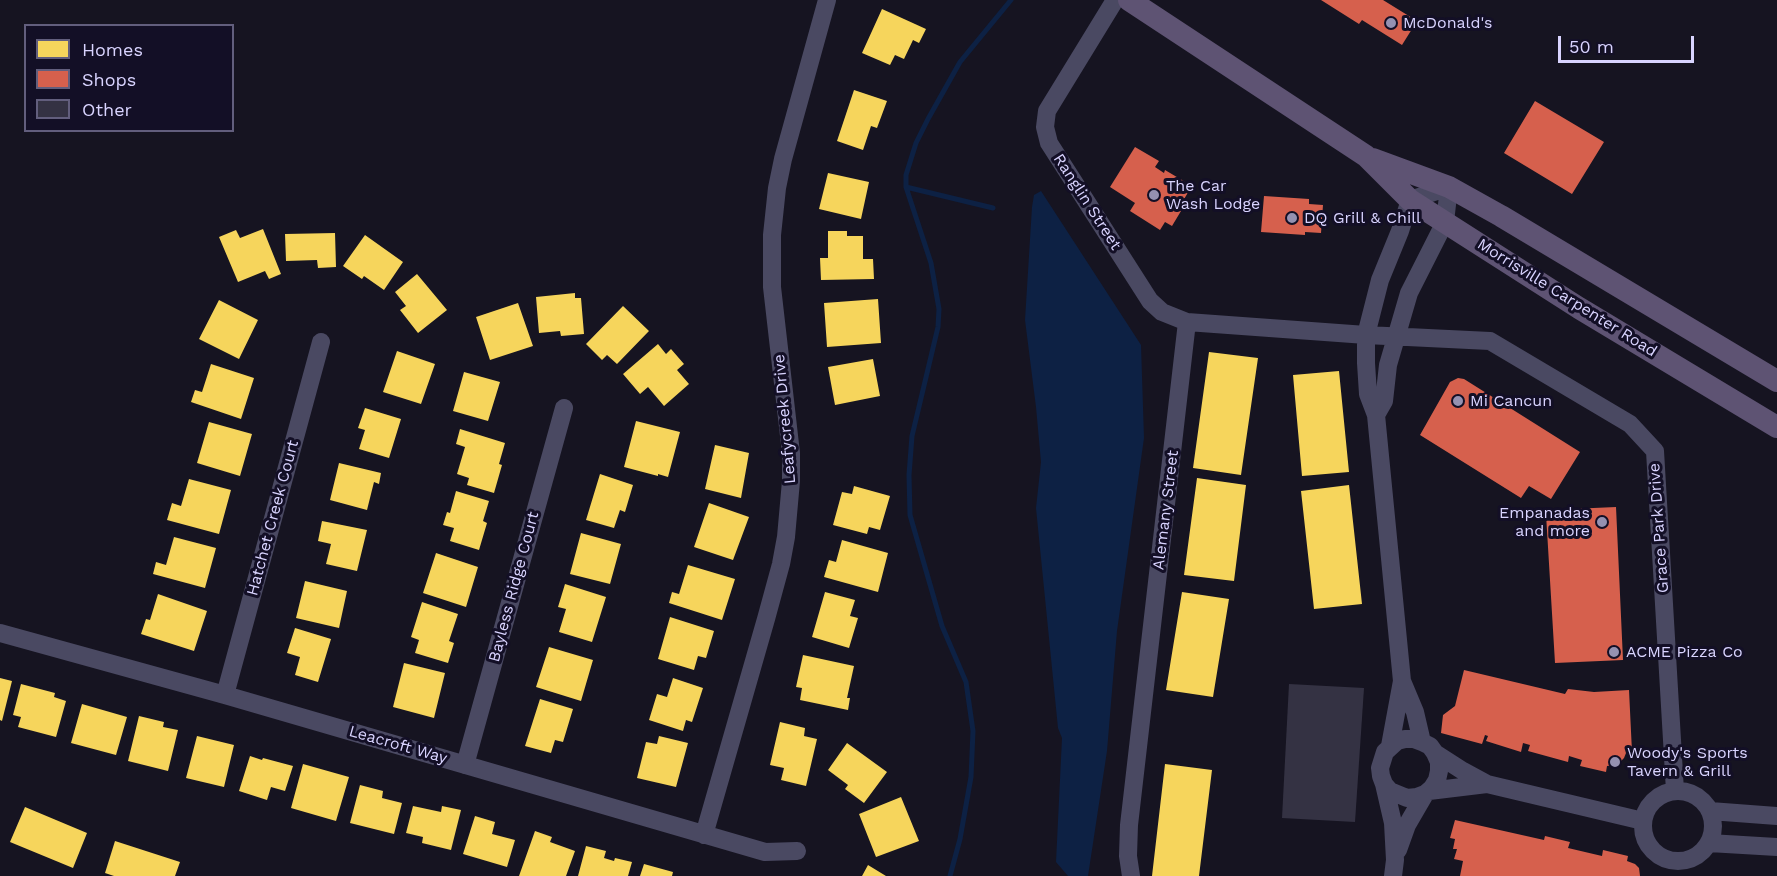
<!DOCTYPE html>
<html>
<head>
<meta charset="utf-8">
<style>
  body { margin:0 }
  #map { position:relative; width:1777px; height:876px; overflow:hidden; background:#161421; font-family:"Work Sans",sans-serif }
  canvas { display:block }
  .legend { position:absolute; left:24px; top:24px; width:210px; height:108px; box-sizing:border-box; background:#130f26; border:2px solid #625e7d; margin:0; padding:8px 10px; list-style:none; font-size:18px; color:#d9d4ff }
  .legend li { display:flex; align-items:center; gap:12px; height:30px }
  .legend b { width:30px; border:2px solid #625e7d }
  .scale { position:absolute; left:1558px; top:36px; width:136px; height:27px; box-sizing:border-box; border:3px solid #d9d4ff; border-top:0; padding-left:8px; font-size:18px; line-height:21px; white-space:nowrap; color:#d9d4ff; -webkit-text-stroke:4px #130f26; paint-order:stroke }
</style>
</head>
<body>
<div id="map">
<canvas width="1777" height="876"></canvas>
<ul class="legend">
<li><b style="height:16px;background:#f6d55c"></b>Homes</li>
<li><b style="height:16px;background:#d6604d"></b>Shops</li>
<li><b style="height:16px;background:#343243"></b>Other</li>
</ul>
<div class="scale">50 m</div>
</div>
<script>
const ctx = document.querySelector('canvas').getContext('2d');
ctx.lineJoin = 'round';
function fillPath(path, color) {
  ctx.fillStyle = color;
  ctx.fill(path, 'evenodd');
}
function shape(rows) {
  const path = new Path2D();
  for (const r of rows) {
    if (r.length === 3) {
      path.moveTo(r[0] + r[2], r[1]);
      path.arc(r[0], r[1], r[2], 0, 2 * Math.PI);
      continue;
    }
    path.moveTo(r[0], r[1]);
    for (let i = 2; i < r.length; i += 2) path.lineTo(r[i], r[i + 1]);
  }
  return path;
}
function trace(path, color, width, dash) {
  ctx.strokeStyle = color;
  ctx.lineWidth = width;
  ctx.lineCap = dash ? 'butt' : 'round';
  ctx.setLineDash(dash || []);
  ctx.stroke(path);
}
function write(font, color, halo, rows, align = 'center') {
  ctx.font = font + ' "Work Sans",sans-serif';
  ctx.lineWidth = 6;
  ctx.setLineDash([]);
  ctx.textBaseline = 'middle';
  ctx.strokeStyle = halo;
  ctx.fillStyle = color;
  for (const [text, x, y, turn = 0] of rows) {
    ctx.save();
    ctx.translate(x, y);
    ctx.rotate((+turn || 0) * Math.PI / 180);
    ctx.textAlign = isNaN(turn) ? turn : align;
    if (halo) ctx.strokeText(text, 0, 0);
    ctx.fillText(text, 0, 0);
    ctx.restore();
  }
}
const water = shape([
  [1041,191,1141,345,1144,438,1117,631,1107,751,1088,876,1068,876,1056,862,1062,738,1058,728,1036,508,1041,462,1036,407,1025,320,1032,207,1034,195]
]);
const homes = shape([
  [882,9,926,29,919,43,913,40,904,59,895,55,890,65,862,53],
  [854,90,887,101,877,128,871,126,863,150,837,141],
  [828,173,869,182,861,219,819,209],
  [263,229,281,274,269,279,265,271,238,282,219,237,236,230,240,238],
  [828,231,847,231,847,236,863,236,863,259,873,259,874,279,821,280,820,258,828,258],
  [335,233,336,267,318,268,317,260,286,261,285,234],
  [365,235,403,262,384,290,364,276,362,279,343,266],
  [417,274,447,310,418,333,400,310,406,306,395,292],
  [575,293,575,298,581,298,584,334,561,336,560,331,539,333,536,297],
  [878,299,881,343,827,347,824,303],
  [219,300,258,320,239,359,199,339],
  [518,303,533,346,490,360,476,317],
  [623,306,649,331,617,364,607,355,602,360,586,344],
  [658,344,666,354,671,349,684,364,677,370,689,384,664,406,648,387,640,394,623,374],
  [397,351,435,364,421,404,383,392],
  [1209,352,1258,358,1241,475,1193,468],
  [873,359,880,396,835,405,828,367],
  [211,364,254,378,241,419,191,402,195,390,202,392],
  [1339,371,1349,472,1302,476,1293,375],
  [464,372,500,382,488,421,453,411],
  [365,408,401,419,389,458,359,449,365,430,358,428],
  [636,421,680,432,668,477,658,474,658,476,624,467],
  [209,422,252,434,240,476,197,463],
  [460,429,505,443,499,464,502,465,494,493,467,485,469,478,457,474,465,447,456,444],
  [715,445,749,453,741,498,705,489],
  [339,463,381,473,379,484,374,482,367,510,330,500],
  [600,474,633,485,625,512,620,510,614,528,586,520],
  [1197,478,1246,485,1234,581,1184,575],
  [189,479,231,490,219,534,167,520,172,503,181,506],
  [1349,485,1362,604,1314,609,1301,491],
  [854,486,890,496,880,530,869,527,867,534,833,525,842,492,852,494],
  [456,491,489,501,483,521,487,523,479,550,450,541,454,528,443,525,447,512,450,513],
  [709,503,749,517,733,560,694,547],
  [322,521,367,530,357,571,326,564,331,544,318,541],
  [581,533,621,544,610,584,570,574],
  [174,537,216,548,205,588,153,574,156,562,166,565],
  [842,540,888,553,878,592,824,577,829,560,836,562],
  [436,553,478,567,466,607,423,593],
  [688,565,735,579,722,620,669,603,672,592,679,594],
  [305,581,347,591,339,628,296,618],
  [565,584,606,597,592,642,559,632,566,609,558,607],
  [825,592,855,600,850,616,858,618,849,648,812,637],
  [1182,592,1229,599,1213,697,1166,690],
  [158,594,207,611,194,651,141,634,146,619,150,620],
  [422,602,458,614,449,641,454,643,448,663,415,653,419,640,411,637],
  [670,617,714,631,706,658,698,656,694,670,658,659],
  [295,628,331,639,318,682,295,675,300,657,287,653],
  [549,647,593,660,581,701,536,687],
  [803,655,854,666,847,698,850,698,848,710,800,700,802,688,796,687],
  [404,663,445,673,434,718,393,707],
  [0,678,12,681,2,721,0,720],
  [673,678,703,688,692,722,686,720,683,731,649,720,657,694,667,697],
  [21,684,55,693,54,697,66,701,56,737,18,727,21,717,13,715],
  [540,699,573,709,563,742,555,740,551,753,525,746],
  [82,704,127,717,116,755,71,743],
  [139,716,164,722,163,727,178,730,168,771,128,761],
  [780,722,805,728,804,736,817,739,806,786,781,780,784,768,770,765],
  [197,736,234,745,224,787,186,778],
  [659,736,688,743,676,787,637,778,646,742,657,744],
  [847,743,887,772,864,803,845,789,848,785,828,770],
  [250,756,262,760,263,758,293,766,285,791,271,787,267,800,239,791],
  [303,764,349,777,336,821,291,808],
  [1165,764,1212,770,1199,876,1152,876],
  [360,785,383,791,382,798,402,803,394,834,350,823],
  [901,797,919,841,876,857,859,814],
  [413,806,441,812,442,806,461,810,451,850,422,843,423,837,406,833],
  [25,807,87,833,73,868,10,842],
  [475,816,495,822,492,834,515,840,507,867,463,854],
  [535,831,552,837,550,842,575,851,566,876,519,876],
  [115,841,180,862,175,876,114,876,105,873],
  [586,846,606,851,604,858,614,861,615,858,632,862,628,876,578,876],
  [644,864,673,872,672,876,640,876],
  [868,865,886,876,862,876]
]);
const shops = shape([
  [1321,0,1383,0,1417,21,1402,45,1362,20,1359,24],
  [1535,101,1604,142,1572,194,1504,153],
  [1135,147,1159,161,1155,167,1164,173,1165,170,1192,186,1178,209,1181,211,1172,226,1165,222,1160,230,1130,211,1135,203,1110,187],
  [1264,196,1309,199,1309,204,1323,205,1321,233,1305,232,1305,235,1261,232],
  [1458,378,1464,379,1580,452,1551,499,1529,486,1521,498,1420,435,1450,382],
  [1616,507,1623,660,1555,663,1546,514,1571,514,1571,509],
  [1464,670,1565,694,1568,689,1594,692,1629,690,1632,752,1626,753,1624,758,1617,765,1607,766,1606,772,1580,766,1582,760,1569,756,1568,762,1528,751,1530,745,1523,743,1521,752,1486,741,1488,736,1485,735,1482,744,1441,733,1443,715,1455,706],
  [1455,820,1544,840,1545,836,1570,842,1568,848,1602,856,1603,850,1628,856,1627,861,1635,864,1639,868,1640,876,1460,876,1463,861,1454,859,1457,849,1453,849,1455,839,1450,838]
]);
const stream = shape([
  [906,187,993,208],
  [950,876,960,839,971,777,973,731,966,682,942,626,910,515,909,475,912,436,938,327,939,309,931,263,906,187,906,175,916,143,928,119,960,62,1011,0]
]);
const building = shape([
  [1289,684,1364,688,1355,822,1282,818]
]);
const minor = shape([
  [1115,0,1047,111,1045,127,1049,143,1150,301,1162,312,1187,322],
  [1376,415,1384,401,1388,365,1409,293,1445,222,1449,187,1410,200,1400,231,1380,280,1366,335,1366,363,1368,394,1376,415,1402,681,1390,746],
  [0,633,225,695,765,852,797,851],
  [1402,681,1415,712,1422,742],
  [225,695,321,342],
  [1435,753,1439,762,1439,771,1437,780,1432,788,1425,794,1417,797,1407,798,1390,791,1384,784,1381,776,1380,768,1385,752,1397,741,1405,739,1414,739,1422,742,1430,746,1435,753,1463,771,1487,784,1643,821],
  [465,765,564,408],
  [1384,784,1393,823,1395,860,1393,876],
  [1429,791,1487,784],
  [1678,826,35],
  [1710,811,1777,816],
  [704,835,766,619,781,564,786,537,791,481,791,453,772,287,772,235,777,188,783,159,827,0],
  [1709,843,1777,847],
  [1398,850,1407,825,1425,794],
  [1131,876,1128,856,1129,825,1187,322,1366,335,1490,341,1630,424,1655,451,1675,791]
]);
const major = shape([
  [1129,0,1366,156,1410,200,1579,308,1777,427],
  [1373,159,1449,187,1501,216,1777,381]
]);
const markers = [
  [1391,23,6,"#9591b1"],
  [1154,195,6,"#9591b1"],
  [1292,218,6,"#9591b1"],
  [1458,401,6,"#9591b1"],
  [1602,522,6,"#9591b1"],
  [1614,652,6,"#9591b1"],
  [1615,762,6,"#9591b1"]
];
const poiNames = [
  ["McDonald's",1403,23],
  ["The Car",1166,186],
  ["Wash Lodge",1166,204],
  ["DQ Grill & Chill",1304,218],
  ["Mi Cancun",1470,401],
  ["Empanadas",1590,513,"right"],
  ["and more",1590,531,"right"],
  ["ACME Pizza Co",1626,652],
  ["Woody's Sports",1627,753],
  ["Tavern & Grill",1627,771]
];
const streetNames = [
  ["Ranglin Street",1087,202,57],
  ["Morrisville Carpenter Road",1567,298,32],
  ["Leafycreek Drive",785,419,-95],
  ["Alemany Street",1166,510,-83],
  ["Hatchet Creek Court",273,518,-75],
  ["Grace Park Drive",1659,528,-94],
  ["Bayless Ridge Court",514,587,-75],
  ["Leacroft Way",398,745,16]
];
fillPath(water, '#0d2144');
fillPath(homes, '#f6d55c');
fillPath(shops, '#d6604d');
trace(stream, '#0d2144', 5);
fillPath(building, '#343243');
trace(minor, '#4a4962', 18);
trace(major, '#5e5373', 22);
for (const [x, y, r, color] of markers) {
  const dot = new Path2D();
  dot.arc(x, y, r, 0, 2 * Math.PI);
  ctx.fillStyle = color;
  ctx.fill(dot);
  trace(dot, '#130f26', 2);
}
write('16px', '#d9d4ff', '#130f26', poiNames, 'left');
write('16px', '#d9d4ff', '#130f26', streetNames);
</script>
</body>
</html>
